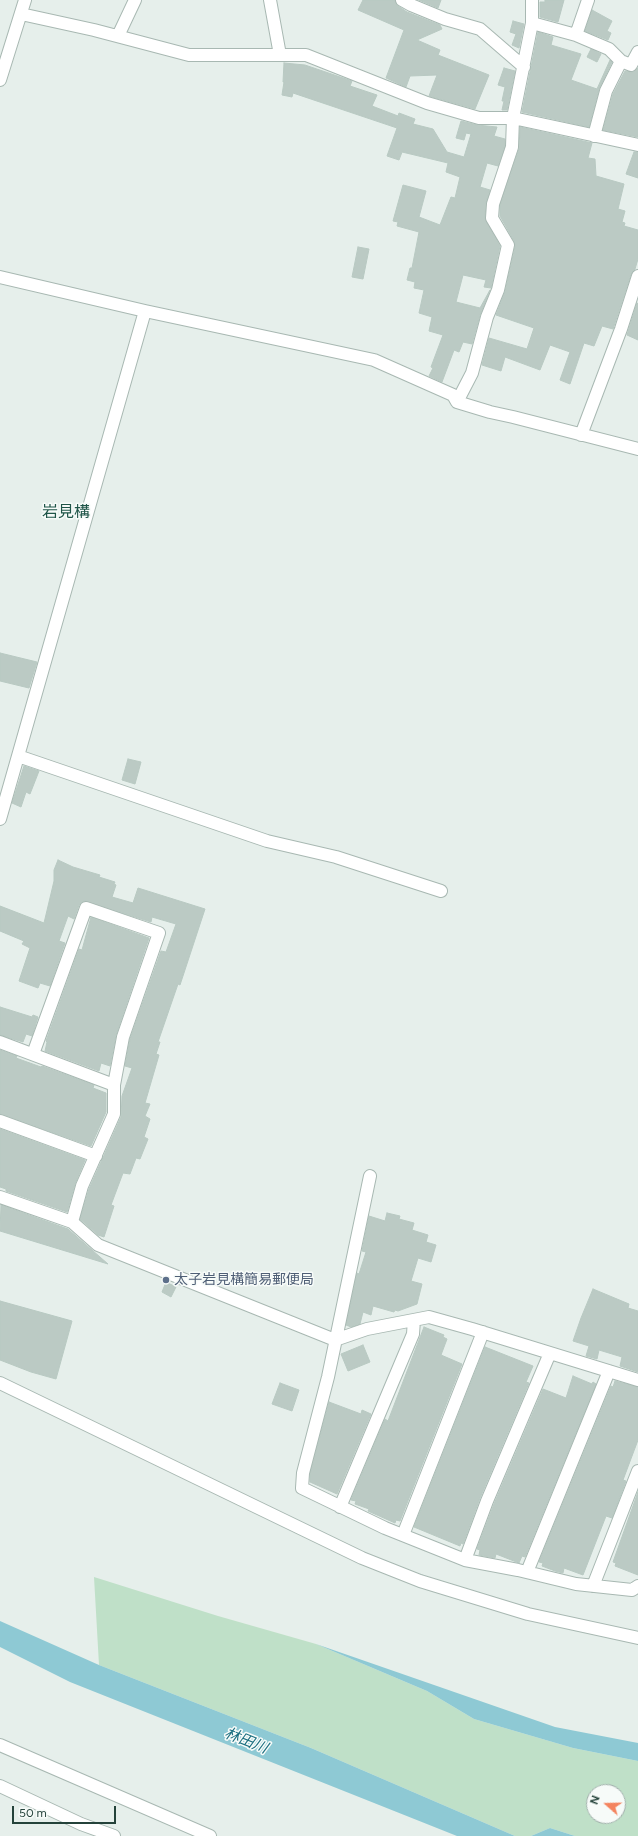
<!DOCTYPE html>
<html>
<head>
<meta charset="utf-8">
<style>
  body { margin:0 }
  #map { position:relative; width:638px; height:1836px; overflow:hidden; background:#e6efeb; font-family:Figtree,sans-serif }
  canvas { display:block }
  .north { position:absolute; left:586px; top:1784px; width:40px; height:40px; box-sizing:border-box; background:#f7fbf9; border:1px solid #a3b1ad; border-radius:50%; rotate:290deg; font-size:11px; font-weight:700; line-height:16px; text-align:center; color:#24423a }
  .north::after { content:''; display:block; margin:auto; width:14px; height:18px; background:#f4845f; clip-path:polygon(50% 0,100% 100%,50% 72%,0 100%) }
  .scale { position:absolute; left:12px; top:1806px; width:104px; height:18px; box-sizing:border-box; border:2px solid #24423a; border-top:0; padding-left:5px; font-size:12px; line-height:14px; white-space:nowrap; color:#24423a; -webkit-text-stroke:3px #f7fbf9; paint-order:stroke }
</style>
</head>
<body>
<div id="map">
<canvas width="638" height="1836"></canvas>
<div class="north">N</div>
<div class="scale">50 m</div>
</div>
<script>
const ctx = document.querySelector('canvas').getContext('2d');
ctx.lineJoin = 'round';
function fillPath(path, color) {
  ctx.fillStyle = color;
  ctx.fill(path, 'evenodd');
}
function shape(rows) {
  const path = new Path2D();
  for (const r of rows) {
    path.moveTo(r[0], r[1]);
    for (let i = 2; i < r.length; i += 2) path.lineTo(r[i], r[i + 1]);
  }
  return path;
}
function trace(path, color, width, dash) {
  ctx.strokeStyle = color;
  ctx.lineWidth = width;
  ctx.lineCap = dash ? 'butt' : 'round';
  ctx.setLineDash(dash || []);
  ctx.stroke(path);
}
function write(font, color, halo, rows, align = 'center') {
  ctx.font = font + ' Figtree,"Noto Sans JP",sans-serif';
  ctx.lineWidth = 3;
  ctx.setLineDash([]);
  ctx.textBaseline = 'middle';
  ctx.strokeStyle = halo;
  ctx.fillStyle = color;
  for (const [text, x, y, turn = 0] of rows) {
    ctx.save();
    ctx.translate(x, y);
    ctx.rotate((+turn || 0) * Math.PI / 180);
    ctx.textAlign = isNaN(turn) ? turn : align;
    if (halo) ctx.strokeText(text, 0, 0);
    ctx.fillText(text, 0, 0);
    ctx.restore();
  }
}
const green = shape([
  [94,1577,218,1616,316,1644,427,1691,474,1719,573,1748,638,1761,638,1836,575,1836,550,1828,531,1836,515,1836,311,1748,99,1665],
  [594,1792,618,1792,618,1816,594,1816]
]);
const water = shape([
  [0,1621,99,1665,311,1748,515,1836,457,1836,70,1682,0,1647],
  [316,1644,555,1727,638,1743,638,1761,573,1748,474,1719,427,1691],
  [550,1828,575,1836,531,1836]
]);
const building = shape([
  [363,0,395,0,398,6,407,12,440,25,442,29,417,40,440,50,438,55,489,75,475,109,429,96,437,75,410,76,406,87,386,78,404,30,358,10,363,0],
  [419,0,441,0,438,8,419,0],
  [545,0,564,0,558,22,540,17,540,2,545,2,545,0],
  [592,10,612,21,607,31,611,33,608,40,585,31,592,10],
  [513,21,524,24,519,48,512,45,516,34,510,32,513,21],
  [538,32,553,37,551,45,581,54,571,80,597,89,610,60,612,62,599,89,589,127,522,112,538,32],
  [591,49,601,54,597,62,587,57,591,49],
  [284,63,305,65,352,81,350,86,377,95,372,106,398,116,399,113,415,119,413,124,433,129,447,152,464,157,471,134,466,133,464,140,456,138,461,121,477,125,497,127,494,136,505,139,505,146,498,166,487,163,480,187,490,190,486,203,485,218,500,246,491,288,484,287,486,280,463,275,456,302,480,308,490,290,480,315,472,344,463,342,459,352,454,350,442,382,429,376,433,368,431,367,443,335,429,331,432,317,419,313,424,290,414,288,415,282,407,280,410,268,412,268,419,232,397,226,398,222,393,221,403,185,426,191,419,217,440,225,451,197,455,198,460,177,446,172,448,163,402,152,399,160,387,156,397,128,293,93,292,97,282,95,284,82,283,82,284,63],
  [504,68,515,71,507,110,502,110,504,101,502,101,505,87,498,85,504,68],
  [638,68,638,137,603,130,613,94,625,71,632,72,638,68],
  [520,127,592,143,588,158,595,159,596,176,624,184,618,209,625,211,622,222,625,223,624,226,638,230,638,259,635,269,631,274,613,329,602,326,594,346,584,343,570,384,560,380,570,352,550,345,540,370,505,357,501,371,482,365,489,338,527,349,534,328,496,315,505,292,515,247,514,241,500,216,500,205,519,149,520,127],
  [634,152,638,152,638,178,626,174,634,152],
  [358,247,369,249,363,279,352,277,358,247],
  [637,303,638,304,638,340,627,335,637,303],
  [0,653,37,662,29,688,0,681,0,653],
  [128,759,141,762,135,784,122,780,128,759],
  [24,766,39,771,30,794,26,792,21,807,12,803,24,766],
  [58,860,73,867,100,875,99,877,115,882,114,884,116,885,112,897,133,903,138,888,205,909,180,985,178,984,158,1042,160,1042,156,1054,159,1055,145,1103,150,1104,145,1116,150,1119,144,1137,148,1139,140,1159,136,1158,130,1174,123,1173,111,1205,114,1206,104,1237,98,1235,80,1219,89,1189,121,1117,122,1096,132,1068,125,1066,130,1039,161,951,166,952,176,924,152,917,151,922,84,901,79,905,74,919,68,916,59,941,65,943,50,986,40,983,38,988,19,981,30,948,22,944,24,941,0,931,0,906,44,923,54,881,54,870,58,860],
  [91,917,149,938,116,1035,110,1066,101,1063,99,1071,45,1051,47,1042,46,1041,79,949,82,950,91,917],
  [0,1007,32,1017,33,1015,38,1017,32,1036,26,1034,23,1042,0,1035,0,1007],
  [0,1050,17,1056,16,1058,41,1067,42,1066,94,1085,93,1088,106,1093,106,1112,91,1146,0,1114,0,1050],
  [0,1129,85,1160,75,1184,67,1212,6,1191,6,1189,0,1187,0,1129],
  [1,1205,68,1229,108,1264,0,1231,1,1205],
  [387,1213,400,1216,399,1219,414,1223,412,1230,428,1235,426,1242,436,1245,431,1262,418,1258,411,1281,422,1284,417,1304,398,1311,395,1310,394,1312,373,1306,371,1315,363,1312,360,1324,351,1327,346,1325,357,1273,359,1274,366,1252,362,1251,369,1216,385,1221,387,1213],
  [166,1282,176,1287,171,1297,162,1292,166,1282],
  [593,1289,629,1304,628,1308,638,1311,638,1372,620,1366,622,1357,599,1350,597,1359,586,1356,589,1346,573,1341,581,1318,593,1289],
  [0,1301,72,1321,56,1379,31,1372,0,1360,0,1301],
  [424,1327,444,1335,443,1337,447,1339,441,1355,462,1364,400,1521,396,1520,395,1523,368,1511,369,1509,355,1504,356,1501,351,1500,385,1419,388,1421,424,1327],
  [363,1345,370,1362,348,1371,341,1354,363,1345],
  [485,1347,533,1366,526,1382,529,1383,480,1498,463,1544,461,1543,460,1546,414,1527,485,1347],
  [573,1376,592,1384,593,1382,596,1384,525,1557,522,1556,519,1563,496,1554,495,1558,479,1555,480,1550,477,1549,494,1504,543,1389,566,1398,573,1376],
  [615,1381,638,1387,638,1440,623,1480,626,1481,612,1518,606,1516,583,1575,564,1568,563,1573,555,1571,542,1566,543,1563,539,1562,611,1386,613,1387,615,1381],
  [280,1383,299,1390,292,1411,272,1404,280,1383],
  [329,1402,361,1414,362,1410,371,1414,337,1494,310,1482,310,1474,329,1402],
  [638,1492,638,1575,615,1566,616,1563,613,1562,638,1492]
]);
const street = shape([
  [270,0,280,55],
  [402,0,411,5,445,19,480,29,524,67],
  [21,14,94,30,189,55,306,55,427,103,479,118,513,118,638,145],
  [532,23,576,35,609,49,621,61,606,91,594,136],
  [576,35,588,0],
  [118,36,135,0],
  [621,61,631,65,638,52],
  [0,80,25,0],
  [0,277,145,311,374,360,453,395,457,402,490,412,513,417,638,449],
  [457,402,472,373,487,317,498,290,508,245,492,218,493,204,512,147,513,118,532,23,532,0],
  [581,435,621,329,638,276],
  [18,756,267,841,336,857,441,891],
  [0,819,145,311],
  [0,1042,114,1085],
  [33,1054,86,908,159,933,123,1037,114,1085,114,1114,82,1186,72,1222],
  [0,1121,96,1156],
  [370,1176,328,1377,303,1473,302,1488,385,1528,465,1560,518,1570,576,1584,632,1590,638,1586],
  [0,1197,72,1222,98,1245,335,1340,367,1329,429,1317,472,1329,638,1380],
  [0,1383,362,1558,420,1581,528,1614,638,1638],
  [340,1507,413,1334,414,1320],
  [403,1535,483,1332],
  [465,1560,487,1501,550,1353],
  [527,1572,609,1371],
  [593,1586,638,1471],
  [0,1745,210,1836],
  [0,1786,81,1824,114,1836]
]);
const markers = [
  [166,1280,4,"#5c6f8a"]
];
const serviceNames = [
  ["太子岩見構簡易郵便局",174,1280]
];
const waterNames = [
  ["林田川",246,1741,22]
];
const quarterNames = [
  ["岩見構",66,512]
];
fillPath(green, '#bfe0c8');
fillPath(water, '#8ec9d4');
fillPath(building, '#bbcac4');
trace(building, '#b8c9c2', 1);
trace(street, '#a8b8b2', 14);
trace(street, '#fff', 12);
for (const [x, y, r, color] of markers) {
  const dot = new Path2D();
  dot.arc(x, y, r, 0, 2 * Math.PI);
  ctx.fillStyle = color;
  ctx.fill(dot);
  trace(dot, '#f7fbf9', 1.5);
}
write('14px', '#4e5e75', '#f7fbf9', serviceNames, 'left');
write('italic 15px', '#1c6f80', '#f7fbf9', waterNames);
write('16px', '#1f5548', '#f7fbf9', quarterNames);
</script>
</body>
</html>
